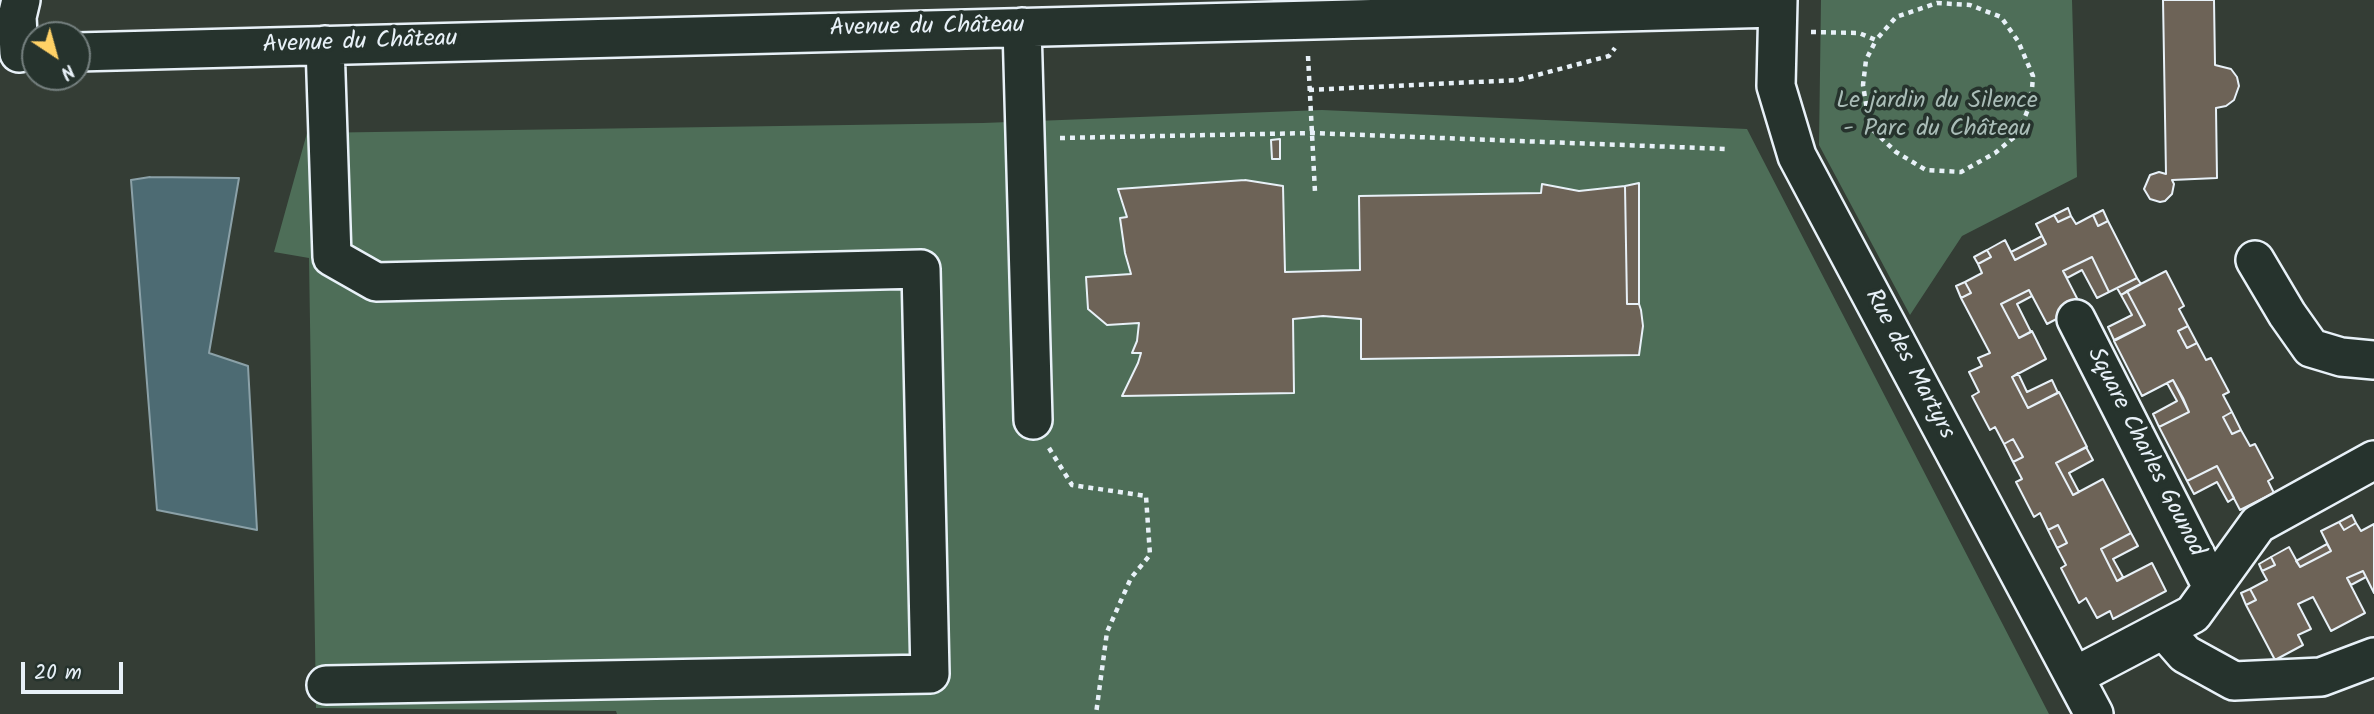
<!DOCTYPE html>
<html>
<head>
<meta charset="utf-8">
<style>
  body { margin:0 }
  #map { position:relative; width:2374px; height:714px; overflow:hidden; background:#343d35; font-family:Kalam,sans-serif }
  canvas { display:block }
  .north { position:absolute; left:21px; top:21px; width:70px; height:70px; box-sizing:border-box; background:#26332d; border:2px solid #747f7e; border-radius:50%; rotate:144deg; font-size:19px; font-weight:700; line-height:28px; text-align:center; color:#e8f1f8 }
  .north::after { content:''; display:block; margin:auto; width:24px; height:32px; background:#ffd166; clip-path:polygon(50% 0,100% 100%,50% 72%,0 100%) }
  .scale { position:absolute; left:21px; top:662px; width:102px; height:32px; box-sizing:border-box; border:4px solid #e8f1f8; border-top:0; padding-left:9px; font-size:21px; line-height:24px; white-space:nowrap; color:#e8f1f8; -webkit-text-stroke:5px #26332d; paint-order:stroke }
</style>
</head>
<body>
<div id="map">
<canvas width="2374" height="714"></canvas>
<div class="north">N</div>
<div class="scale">20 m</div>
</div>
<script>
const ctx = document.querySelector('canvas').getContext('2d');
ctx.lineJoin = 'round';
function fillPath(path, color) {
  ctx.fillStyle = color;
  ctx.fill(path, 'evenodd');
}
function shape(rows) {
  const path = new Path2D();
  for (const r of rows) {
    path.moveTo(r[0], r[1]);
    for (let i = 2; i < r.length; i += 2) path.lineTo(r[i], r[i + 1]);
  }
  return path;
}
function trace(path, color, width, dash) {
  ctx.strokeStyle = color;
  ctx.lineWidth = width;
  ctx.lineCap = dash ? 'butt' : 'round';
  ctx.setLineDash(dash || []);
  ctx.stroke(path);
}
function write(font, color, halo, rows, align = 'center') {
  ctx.font = font + ' Kalam,sans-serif';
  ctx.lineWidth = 7;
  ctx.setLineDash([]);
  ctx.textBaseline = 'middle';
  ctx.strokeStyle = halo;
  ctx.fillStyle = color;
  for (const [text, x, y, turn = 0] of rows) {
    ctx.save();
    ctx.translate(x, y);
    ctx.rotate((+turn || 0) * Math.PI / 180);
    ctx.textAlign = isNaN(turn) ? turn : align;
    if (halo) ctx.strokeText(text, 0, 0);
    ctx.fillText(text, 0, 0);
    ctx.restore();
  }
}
const green = shape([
  [1821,0,2072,0,2077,177,1962,236,1910,315,1819,145],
  [1322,110,1747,129,2049,714,617,714,616,711,316,708,309,258,274,252,307,133,983,123]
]);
const water = shape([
  [150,177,239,178,209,353,248,366,257,530,157,510,131,180,150,177]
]);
const building = shape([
  [2163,0,2214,0,2215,65,2231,69,2237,77,2239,86,2234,100,2226,106,2216,108,2217,178,2172,180,2174,184,2172,194,2165,201,2160,202,2150,199,2144,189,2150,175,2159,172,2166,174,2163,0],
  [1280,139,1280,159,1272,159,1271,140,1280,139],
  [1245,180,1283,186,1285,272,1360,270,1359,196,1541,193,1542,184,1579,191,1625,186,1627,304,1639,304,1641,310,1643,326,1639,355,1361,359,1361,319,1323,316,1293,319,1294,393,1122,396,1138,363,1141,353,1132,353,1137,341,1139,323,1107,325,1088,309,1086,277,1131,274,1125,253,1120,218,1127,217,1118,189,1245,180],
  [1639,183,1639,304,1627,304,1625,186,1639,183],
  [2068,208,2071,216,2058,222,2054,215,2068,208],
  [2103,210,2108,221,2098,226,2093,215,2103,210],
  [2054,215,2058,222,2071,216,2076,224,2093,215,2098,226,2108,221,2137,278,2109,292,2092,257,2063,271,2081,306,2047,324,2029,290,2001,304,2019,338,2032,331,2046,359,2012,377,2028,408,2059,392,2087,447,2056,463,2073,495,2103,479,2131,533,2101,549,2117,581,2152,563,2166,591,2113,619,2110,611,2097,618,2086,598,2079,603,2061,568,2066,565,2057,548,2067,543,2058,525,2048,530,2040,513,2034,517,2016,482,2022,479,2013,462,2023,457,2013,439,2004,444,1995,427,1990,430,1972,396,1979,392,1969,372,1982,366,1978,358,1990,353,1961,298,1971,293,1965,282,1982,273,1978,264,1991,257,1987,250,2005,240,2015,260,2046,244,2036,224,2054,215],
  [2042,236,2046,244,2015,260,2011,252,2042,236],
  [1987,250,1991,257,1978,264,1974,257,1987,250],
  [2092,257,2109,292,2097,298,2082,270,2067,278,2063,271,2092,257],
  [2166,271,2184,306,2179,309,2188,326,2178,331,2187,348,2197,343,2206,360,2211,358,2229,392,2223,395,2232,412,2223,417,2232,434,2241,430,2250,446,2255,444,2273,478,2268,481,2274,493,2240,510,2217,466,2187,481,2159,427,2189,412,2183,398,2173,380,2142,396,2114,341,2145,325,2127,291,2166,271],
  [2137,278,2141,284,2121,295,2117,288,2137,278],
  [1965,282,1971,293,1961,298,1956,286,1965,282],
  [2029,290,2032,296,2017,304,2031,332,2019,338,2001,304,2029,290],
  [2127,291,2145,325,2114,340,2108,327,2132,315,2121,295,2127,291],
  [2188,326,2197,343,2187,348,2178,331,2188,326],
  [2018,373,2027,392,2052,380,2058,393,2028,408,2012,377,2018,373],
  [2173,380,2189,412,2159,427,2153,414,2177,401,2167,383,2173,380],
  [2232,412,2241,430,2232,434,2223,417,2232,412],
  [2013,439,2023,457,2013,462,2004,444,2013,439],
  [2086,447,2093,460,2069,473,2079,492,2073,495,2056,463,2086,447],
  [2217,466,2234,498,2228,502,2217,482,2194,494,2187,481,2217,466],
  [2352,515,2356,523,2344,530,2339,522,2352,515],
  [2339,522,2344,530,2356,523,2361,531,2374,524,2374,593,2363,571,2347,578,2365,613,2331,631,2313,597,2298,604,2311,629,2298,635,2303,645,2275,660,2246,605,2256,600,2250,589,2267,580,2262,571,2275,565,2271,557,2289,547,2300,567,2331,551,2321,531,2339,522],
  [2058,525,2067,543,2057,548,2048,530,2058,525],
  [2131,533,2138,546,2113,559,2123,577,2117,581,2101,549,2131,533],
  [2327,544,2331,551,2300,567,2296,561,2327,544],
  [2271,557,2275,565,2262,571,2259,564,2271,557],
  [2363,571,2366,577,2351,585,2347,578,2363,571],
  [2250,589,2256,600,2246,605,2241,593,2250,589]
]);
const path = shape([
  [1811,32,1859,33,1876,40,1896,17,1937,3,1970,5,2001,17,2018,41,2033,76,2031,102,2018,134,1995,153,1961,172,1926,170,1896,152,1874,131,1867,110,1863,85,1866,60,1876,40],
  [1308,56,1315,192],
  [1309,90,1518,80,1609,56,1615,48],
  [1060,138,1312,133,1727,149],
  [1049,448,1072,485,1146,496,1150,555,1131,578,1107,632,1096,714]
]);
const minor = shape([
  [1778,0,1776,86,1797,156,2094,714],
  [1022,27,1033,420],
  [325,45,332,257,376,282,921,269,930,674,326,685],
  [77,52,1777,8],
  [19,53,17,17,21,0],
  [2255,260,2287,314,2311,348,2341,357,2374,360],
  [2076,319,2212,587],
  [2164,630,2185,654,2234,681,2321,677,2374,657],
  [2075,676,2193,614,2258,524,2374,460]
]);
const streetNames = [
  ["Avenue du Château",927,29,-1],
  ["Avenue du Château",360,44,-2],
  ["Rue des Martyrs",1908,365,62],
  ["Square Charles Gounod",2144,453,63]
];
const parkNames = [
  ["Le jardin du Silence",1937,103],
  ["- Parc du Château",1937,131]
];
fillPath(green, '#4e6e58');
fillPath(water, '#4d6b73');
trace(water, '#8ba1a8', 2);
fillPath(building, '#6d6357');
trace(building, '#e8f1f8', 2);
trace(minor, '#e8f1f8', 42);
trace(path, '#e8f1f8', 4.5, [5, 5]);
trace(minor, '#26332d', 37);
write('24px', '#e8f1f8', '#26332d', streetNames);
write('24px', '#aabdb8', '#26332d', parkNames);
</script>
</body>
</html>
